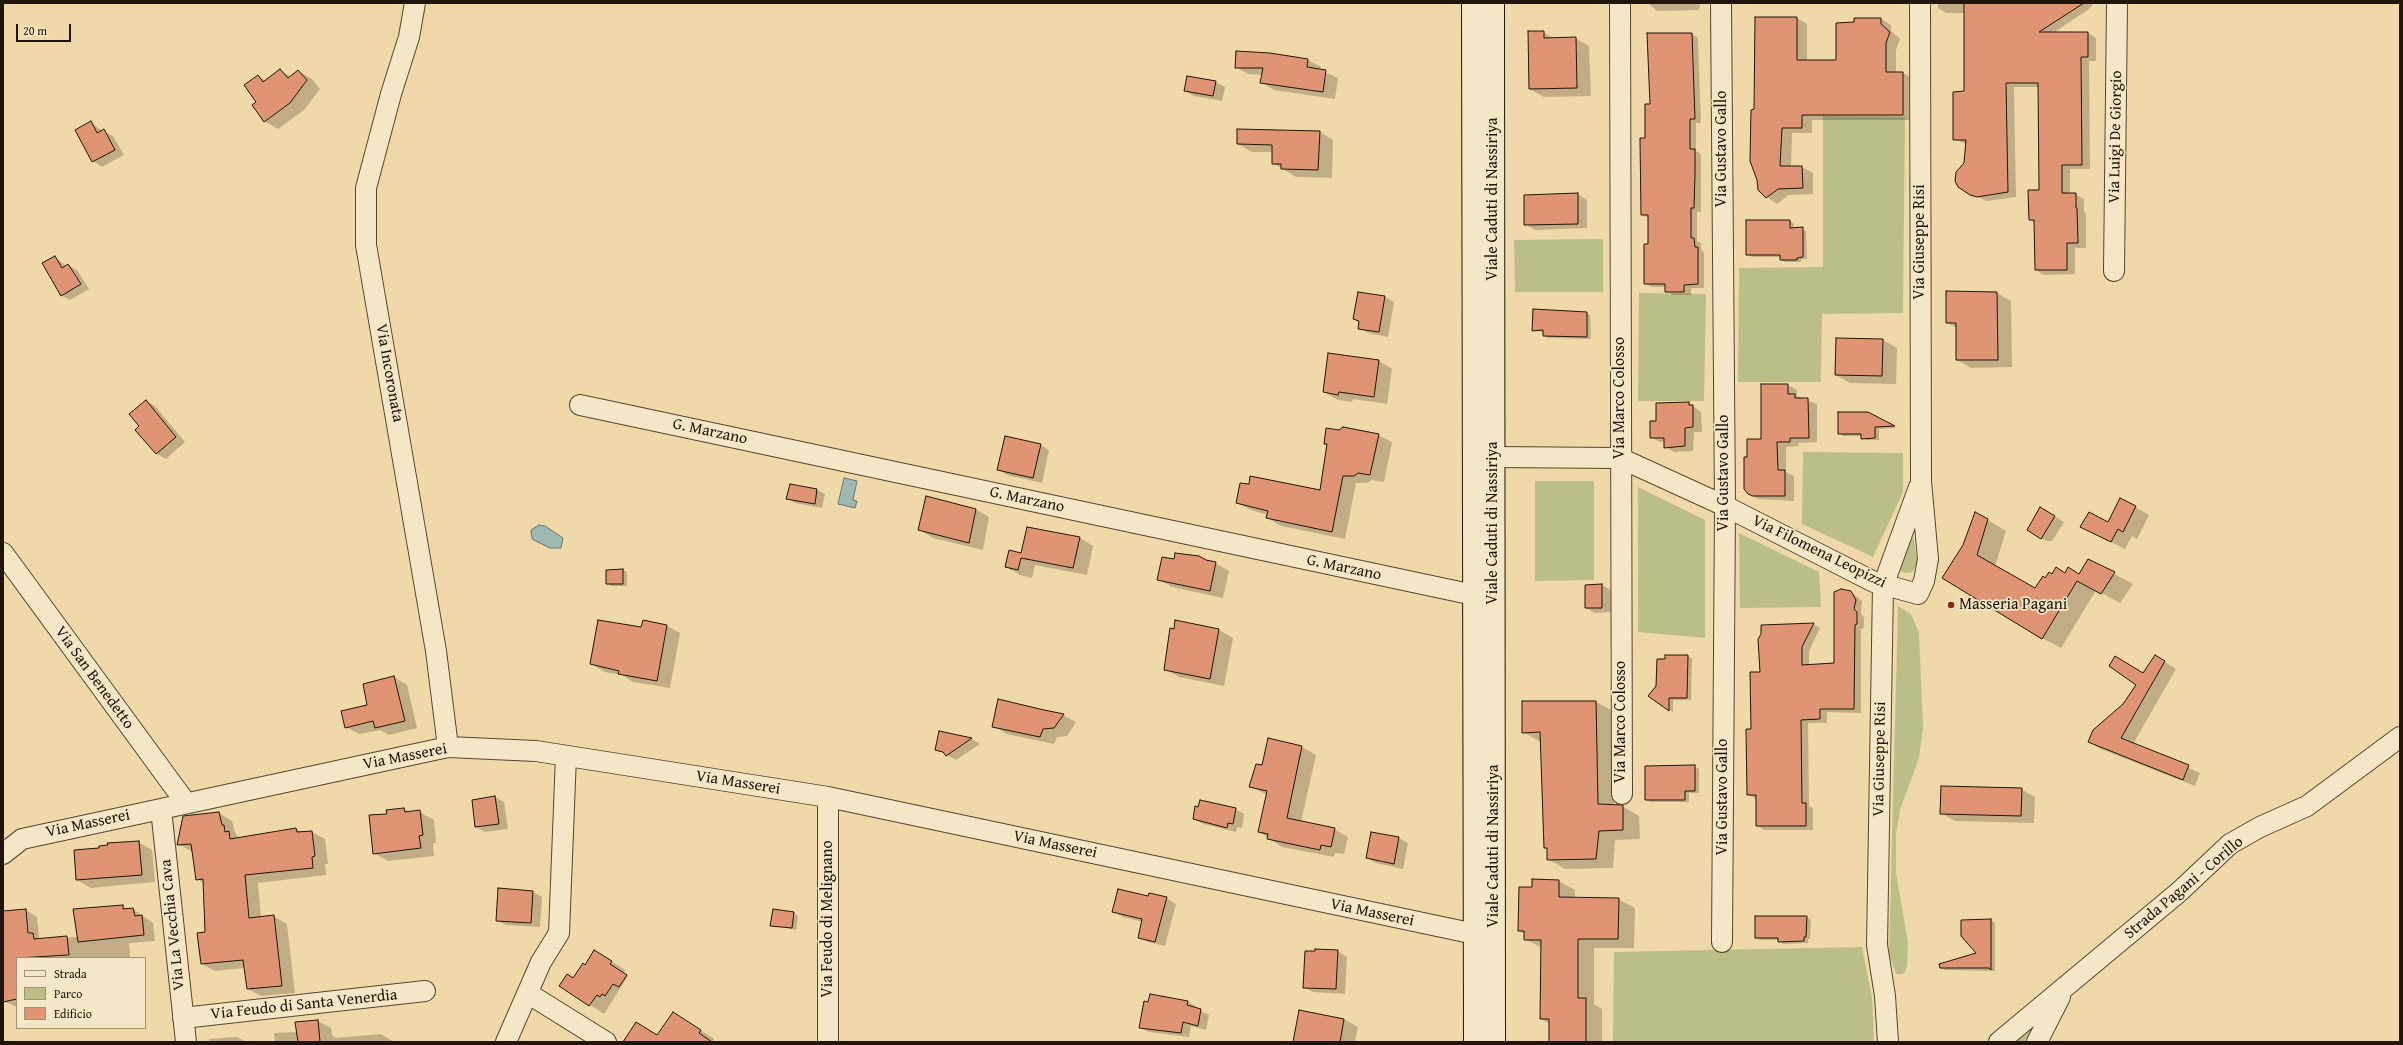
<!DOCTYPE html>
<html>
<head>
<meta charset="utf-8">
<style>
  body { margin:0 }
  #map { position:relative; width:2403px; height:1045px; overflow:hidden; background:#f0d9a8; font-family:"Gentium Book Plus",serif }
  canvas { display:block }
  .frame { position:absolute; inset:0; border:4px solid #21150b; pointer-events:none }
  .legend { position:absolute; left:16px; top:957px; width:130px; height:72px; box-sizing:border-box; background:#f5e6c6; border:1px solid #a0927b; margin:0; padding:5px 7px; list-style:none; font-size:12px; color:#21150b }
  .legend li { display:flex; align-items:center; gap:8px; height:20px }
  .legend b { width:20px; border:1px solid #a0927b }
  .scale { position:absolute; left:16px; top:24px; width:55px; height:18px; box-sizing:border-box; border:2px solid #21150b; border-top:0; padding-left:5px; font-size:12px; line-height:14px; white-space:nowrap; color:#21150b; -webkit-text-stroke:3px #f5e6c6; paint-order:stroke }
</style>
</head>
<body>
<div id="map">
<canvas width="2403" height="1045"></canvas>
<div class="frame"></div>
<ul class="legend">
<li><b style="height:5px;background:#f5e6c6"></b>Strada</li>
<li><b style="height:11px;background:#bbbf86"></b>Parco</li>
<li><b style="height:11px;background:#df9573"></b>Edificio</li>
</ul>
<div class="scale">20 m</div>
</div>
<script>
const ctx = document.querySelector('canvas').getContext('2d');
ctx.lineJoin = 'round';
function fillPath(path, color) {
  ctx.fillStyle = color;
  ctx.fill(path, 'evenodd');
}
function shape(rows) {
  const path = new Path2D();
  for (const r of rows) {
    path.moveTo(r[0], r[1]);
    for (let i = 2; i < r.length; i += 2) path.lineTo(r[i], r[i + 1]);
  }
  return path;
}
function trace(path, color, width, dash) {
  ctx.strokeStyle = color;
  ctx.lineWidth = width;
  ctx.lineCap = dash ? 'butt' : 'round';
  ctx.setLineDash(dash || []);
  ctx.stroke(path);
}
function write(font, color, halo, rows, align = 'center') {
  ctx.font = font + ' "Gentium Book Plus",serif';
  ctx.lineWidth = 3.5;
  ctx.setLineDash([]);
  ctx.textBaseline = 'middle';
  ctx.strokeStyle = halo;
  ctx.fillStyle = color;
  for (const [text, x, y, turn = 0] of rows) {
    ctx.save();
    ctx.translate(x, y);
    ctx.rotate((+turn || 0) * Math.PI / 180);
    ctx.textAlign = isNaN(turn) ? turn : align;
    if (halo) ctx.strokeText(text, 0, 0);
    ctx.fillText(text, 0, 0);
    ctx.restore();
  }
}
const green = shape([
  [1823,116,1905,117,1903,313,1822,314,1821,382,1738,382,1739,268,1823,267],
  [1603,239,1603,292,1515,292,1514,240],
  [1639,293,1706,294,1704,401,1638,401],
  [1803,452,1903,453,1903,492,1873,557,1802,524],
  [1535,481,1594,481,1594,580,1535,581],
  [1638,487,1705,520,1705,638,1638,632],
  [1739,533,1819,572,1821,607,1740,608],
  [1913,534,1917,561,1915,568,1912,572,1906,573,1898,571],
  [1898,606,1911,614,1919,633,1923,728,1919,758,1900,810,1896,835,1896,873,1908,942,1907,966,1905,972,1902,974,1896,974,1889,953],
  [1862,947,1872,997,1874,1042,1613,1042,1614,952],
  [2037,1024,2027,1042,2015,1042]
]);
const water = shape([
  [844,478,857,481,853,500,857,501,855,508,838,504,844,478],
  [539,525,545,526,563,538,561,548,550,548,532,539,531,530,539,525]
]);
const shadow = shape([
  [1648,3,1700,3,1699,10,1657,11],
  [1938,3,2094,3,2089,9,2053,33,2088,33,2096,38,2096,61,2089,61,2090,169,2070,169,2070,194,2075,194,2084,199,2084,212,2086,213,2086,248,2075,248,2075,274,2044,275,2036,270,2035,223,2030,220,2040,191,2039,87,2014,87,2016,197,1987,201,1971,194,1965,164,1966,144,1954,139,1965,92,1965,13,1946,13,1938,8],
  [1797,18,1807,24,1807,61,1837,61,1881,19,1891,25,1891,31,1900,39,1896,50,1896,73,1903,73,1914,79,1914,120,1812,120,1812,133,1792,133,1791,167,1802,167,1813,173,1813,194,1789,195,1777,204,1761,193,1751,161,1755,109],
  [1543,32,1555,39,1575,38,1589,46,1591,96,1544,97,1530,89],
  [1692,34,1698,38,1701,123,1696,123,1696,151,1701,154,1701,212,1697,212,1697,241,1701,243,1701,250,1704,252,1704,288,1691,288,1691,295,1673,295,1666,291,1666,287,1652,287,1645,283,1649,218,1642,215,1646,139,1651,105],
  [1271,54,1308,60,1321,67,1320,70,1338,78,1335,99,1274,90,1261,82,1263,75,1248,74,1236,67],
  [280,70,291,77,298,71,312,79,320,89,304,110,278,129,264,121,257,102,258,76,266,81],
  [1215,82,1225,87,1222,101,1194,96,1185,91],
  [91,122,102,131,113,136,124,155,102,167,93,161],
  [1320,132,1333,140,1332,178,1296,177,1273,163,1273,152,1252,152,1238,144],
  [1578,194,1587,200,1587,228,1535,230,1525,224],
  [1790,221,1794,224,1794,228,1806,231,1807,259,1801,259,1801,262,1785,262,1781,260,1781,257,1752,257,1747,254],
  [55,257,66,266,68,265,77,270,89,289,70,300,61,295],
  [1947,292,1997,293,2011,301,2012,367,1971,368,1957,360,1957,328,1947,323],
  [1358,293,1385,297,1394,302,1388,337,1368,333,1359,328,1360,322,1354,319],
  [1586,313,1590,315,1591,339,1548,338,1544,336,1544,332,1533,330],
  [1837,339,1883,340,1897,348,1896,384,1850,383,1836,375],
  [1379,361,1392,369,1387,404,1353,399,1352,402,1338,400,1324,392],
  [1788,385,1797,390,1797,396,1817,404,1817,442,1798,443,1799,446,1786,447,1786,472,1794,476,1794,501,1758,499,1749,493,1748,458,1762,440],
  [146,401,155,406,185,442,166,459,157,454,141,426],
  [1657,403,1689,403,1701,412,1702,432,1694,432,1693,451,1674,452,1665,447,1665,442,1660,442,1651,437,1657,422],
  [1868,413,1896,428,1879,429,1879,440,1866,440,1862,436,1843,436,1839,433],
  [1378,435,1392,442,1384,482,1372,480,1367,483,1356,483,1345,539,1281,526,1267,518,1268,515,1251,510,1238,503,1320,492,1328,445,1325,444],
  [1040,445,1049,450,1042,483,1007,475,998,469],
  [790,485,817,490,825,494,822,508,795,503,788,498],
  [2135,507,2149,515,2137,539,2132,536,2125,549,2082,527,2108,523],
  [2041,508,2064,522,2052,541,2047,541,2037,536],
  [975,509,989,517,983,550,933,538,920,530],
  [1976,513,2006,531,1995,566,2036,590,2046,579,2053,575,2080,575,2088,560,2133,584,2120,603,2096,590,2061,648,2042,638,1964,545],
  [1080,538,1093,546,1087,575,1035,565,1032,578,1020,575,1006,567,1022,554],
  [1195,556,1215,563,1229,571,1223,598,1172,587,1158,579,1174,561],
  [623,570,627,572,627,586,611,586,607,583,607,571],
  [1602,585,1611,590,1611,612,1595,613,1586,608],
  [1848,590,1862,601,1861,614,1864,617,1864,628,1861,629,1861,713,1827,712,1827,723,1808,723,1809,806,1813,808,1813,830,1764,830,1757,826,1757,799,1748,795,1752,730,1761,673,1762,626,1813,624,1820,628,1809,651,1809,665,1835,664],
  [1176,621,1219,630,1233,638,1224,686,1179,677,1165,669,1171,629,1174,630],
  [667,626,680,633,670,688,633,682,622,675,605,672,591,664,642,628],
  [1687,656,1692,658,1691,700,1673,700,1673,712,1649,696,1657,686,1666,660],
  [2155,656,2176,669,2133,744,2200,773,2195,786,2101,749,2089,742,2124,705],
  [394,677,407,685,417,728,389,735,380,730,359,734,346,727,368,706,364,685],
  [1596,702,1613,711,1614,806,1622,806,1639,816,1640,839,1615,840,1613,868,1565,869,1548,859,1548,849,1545,847,1541,742,1523,732],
  [1063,715,1076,722,1067,736,1057,737,1054,744,1007,734,994,726],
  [940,732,972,739,980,744,956,760,936,749],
  [1269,739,1302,747,1316,755,1301,822,1334,829,1348,837,1344,854,1335,853,1334,857,1282,847,1259,832,1267,795,1250,786,1263,766],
  [1694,766,1699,769,1699,793,1689,793,1689,802,1650,802,1646,799],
  [2021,789,2035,797,2034,823,1955,821,1941,813],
  [495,797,504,802,508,829,485,832,476,827,473,800],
  [404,809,410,812,420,812,434,820,436,843,433,843,434,856,388,861,374,853,388,814],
  [1235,809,1244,814,1242,828,1237,827,1236,832,1203,824,1194,819],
  [219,813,232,821,235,833,239,838,296,829,302,833,312,832,325,839,328,864,325,864,326,875,258,883,261,918,273,916,287,924,295,993,261,996,248,989,245,968,215,971,202,964,206,933,204,883,197,879,193,852,178,844],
  [1372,833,1399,838,1408,843,1403,869,1376,863,1367,858],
  [138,842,152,850,155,882,91,888,77,880,100,849],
  [1559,881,1575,890,1575,898,1618,899,1635,908,1634,948,1594,948,1594,1004,1602,1009,1602,1042,1550,1042,1550,1024,1541,1019,1542,948,1525,939,1525,934,1519,930,1533,888],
  [533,892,542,897,540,927,506,925,497,920],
  [1148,898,1166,898,1176,904,1165,946,1148,942,1139,937,1143,922,1123,917,1114,912],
  [122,906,129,910,133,909,153,923,155,941,129,943,130,958,17,958,17,1007,3,1001,3,912,26,910,37,917,39,938,42,939,78,937],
  [793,913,798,916,796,930,771,925],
  [1756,917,1807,917,1811,920,1810,939,1808,939,1808,943,1783,944,1779,940,1760,940,1756,938],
  [1991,920,1995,923,1995,971,1945,970,1941,968,1978,953],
  [1338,951,1347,957,1345,994,1313,992,1304,987],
  [608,959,625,970,624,973,628,976,604,1014,561,986,573,979,585,966],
  [1188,1002,1196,1006,1195,1008,1209,1015,1206,1030,1191,1026,1189,1037,1149,1032,1140,1028,1149,1003],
  [1344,1019,1358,1027,1355,1042,1294,1042],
  [318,1021,331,1028,332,1035,336,1038,381,1034,394,1042,268,1042,275,1041,274,1033,298,1032],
  [687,1021,714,1039,713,1042,653,1042],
  [237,1037,247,1042,210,1042,209,1039]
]);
const building = shape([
  [1964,3,2084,3,2039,32,2088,32,2088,57,2081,57,2082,165,2062,165,2062,193,2076,193,2076,208,2077,208,2078,243,2067,243,2067,270,2035,270,2034,220,2029,220,2028,190,2039,190,2038,83,2006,83,2008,192,1977,197,1970,195,1958,187,1955,181,1956,172,1964,163,1966,140,1953,140,1953,92,1964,91,1964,3],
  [1755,17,1797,17,1797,60,1836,60,1836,23,1854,22,1854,18,1881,18,1881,24,1890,32,1886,43,1886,72,1903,72,1903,115,1802,115,1802,128,1782,128,1780,166,1802,166,1803,188,1778,189,1766,198,1758,190,1757,180,1750,161,1751,110,1754,109,1755,17],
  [1528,31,1544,31,1544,38,1576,37,1577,88,1529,89,1528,31],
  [1647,33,1692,33,1695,119,1690,119,1690,149,1695,149,1695,174,1694,208,1691,208,1691,238,1694,238,1695,247,1698,247,1698,284,1684,285,1684,292,1665,292,1665,284,1644,284,1644,244,1648,244,1648,215,1641,215,1640,138,1645,138,1645,104,1650,104,1647,33],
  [1236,51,1270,53,1308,59,1307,67,1326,70,1323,92,1260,83,1263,68,1235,68,1236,51],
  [280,69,288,78,298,70,307,80,290,103,264,122,252,105,256,102,244,85,258,75,263,82,280,69],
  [1187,76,1216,81,1213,96,1184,91,1187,76],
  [91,121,97,133,104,129,115,150,92,162,75,130,91,121],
  [1237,129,1320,131,1318,170,1281,169,1281,164,1272,164,1272,145,1237,144,1237,129],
  [1578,193,1578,224,1524,225,1524,195,1578,193],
  [1746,220,1790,220,1790,228,1803,227,1803,257,1797,258,1797,260,1780,260,1780,255,1746,255,1746,220],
  [55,256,62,268,68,264,81,284,61,296,42,263,55,256],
  [1946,291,1997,292,1998,360,1956,360,1956,323,1946,323,1946,291],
  [1358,292,1385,296,1379,332,1358,329,1359,321,1353,319,1358,292],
  [1533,309,1587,312,1587,337,1543,336,1543,330,1532,331,1533,309],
  [1836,338,1883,339,1882,376,1835,375,1836,338],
  [1328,353,1379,360,1374,397,1339,392,1338,395,1323,392,1328,353],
  [1761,384,1788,384,1788,394,1795,394,1795,398,1808,398,1809,438,1790,438,1790,442,1777,442,1778,470,1785,470,1785,496,1753,496,1748,494,1744,489,1744,457,1747,457,1747,439,1761,439,1761,384],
  [146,400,176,437,156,454,135,430,139,426,129,414,146,400],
  [1689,402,1689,405,1693,405,1693,427,1685,428,1685,446,1664,448,1664,438,1650,438,1650,421,1656,421,1656,403,1689,402],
  [1838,412,1868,412,1895,426,1875,427,1875,438,1861,439,1861,434,1838,434,1838,412],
  [1343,427,1379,434,1370,475,1358,473,1354,476,1343,476,1332,532,1266,518,1268,511,1236,503,1240,483,1249,484,1250,476,1320,490,1327,444,1324,444,1326,428,1339,430,1343,427],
  [1005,436,1041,444,1033,478,997,470,1005,436],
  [790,484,817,489,815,504,786,499,790,484],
  [926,496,976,509,969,543,918,530,926,496],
  [2120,498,2136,506,2123,532,2118,529,2111,542,2080,527,2089,512,2108,522,2120,498],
  [2040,507,2055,516,2041,539,2027,530,2040,507],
  [1975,512,1988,519,1977,555,2035,588,2043,576,2045,578,2049,572,2052,574,2056,567,2065,573,2068,567,2079,574,2088,559,2115,572,2101,594,2077,581,2042,639,1942,578,1963,545,1975,512],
  [1027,527,1080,537,1073,568,1021,558,1018,570,1005,567,1009,550,1021,553,1027,527],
  [1175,553,1199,556,1206,560,1216,562,1210,591,1157,580,1162,557,1174,559,1175,553],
  [623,569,623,584,606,584,606,570,623,569],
  [1602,584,1602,608,1585,608,1585,585,1602,584],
  [1841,589,1851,591,1856,600,1854,609,1857,612,1857,624,1855,625,1854,709,1820,709,1820,719,1801,720,1802,803,1806,803,1806,826,1756,826,1756,795,1747,795,1746,729,1751,729,1750,672,1760,672,1758,639,1761,634,1761,625,1814,623,1802,647,1802,665,1834,663,1834,592,1841,589],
  [598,620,641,627,643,620,667,625,657,681,618,674,619,671,590,664,598,620],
  [1175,620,1219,629,1210,679,1164,670,1170,628,1174,629,1175,620],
  [1665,655,1688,655,1687,698,1669,698,1669,711,1648,696,1656,686,1657,659,1665,659,1665,655],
  [2155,655,2165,661,2121,738,2189,765,2183,780,2088,742,2093,730,2123,704,2136,685,2109,666,2115,656,2143,673,2155,655],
  [394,676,405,721,375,728,373,721,345,728,341,711,367,705,363,684,394,676],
  [998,699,1044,710,1064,714,1054,728,1043,729,1040,737,992,727,998,699],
  [1522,701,1596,701,1598,804,1623,805,1623,830,1599,831,1596,859,1547,860,1547,848,1544,848,1540,732,1522,733,1522,701],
  [939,731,972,738,946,756,943,752,935,750,939,731],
  [1268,738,1302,746,1287,818,1335,828,1331,847,1321,845,1320,850,1267,839,1268,834,1258,832,1267,791,1249,787,1256,764,1262,765,1268,738],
  [1695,765,1695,791,1685,791,1685,800,1645,800,1645,766,1695,765],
  [1941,786,2022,788,2021,816,1940,814,1941,786],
  [495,796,499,824,475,827,472,800,495,796],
  [1200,800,1236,808,1233,824,1228,823,1227,828,1193,819,1195,806,1198,807,1200,800],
  [404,808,405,812,420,810,423,835,419,836,421,848,373,854,369,815,387,814,386,810,404,808],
  [219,812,222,825,224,825,225,832,229,831,230,839,296,828,297,832,312,831,315,856,312,857,313,868,245,875,249,918,274,915,282,986,247,989,243,960,201,964,197,933,205,932,203,879,196,880,191,844,177,845,183,816,219,812],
  [1371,832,1399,837,1394,864,1366,858,1371,832],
  [139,841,142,875,76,880,74,850,99,848,99,846,108,845,107,843,139,841],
  [1532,879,1559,880,1559,897,1619,898,1618,939,1578,939,1578,998,1586,998,1586,1042,1549,1042,1549,1019,1540,1019,1541,940,1524,940,1524,931,1518,931,1519,887,1532,887,1532,879],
  [498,888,533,891,531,923,496,921,498,888],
  [1118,889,1148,896,1149,893,1167,897,1155,942,1138,938,1142,919,1112,912,1118,889],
  [123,905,123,909,133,908,135,916,142,915,144,935,78,942,73,909,123,905],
  [26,909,28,933,33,933,34,939,67,936,69,955,17,958,17,999,3,1002,3,911,26,909],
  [773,909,794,912,792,928,770,926,773,909],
  [1755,916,1807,916,1806,937,1804,937,1804,941,1778,942,1778,938,1755,938,1755,916],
  [1991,919,1991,970,1989,968,1940,968,1939,964,1976,953,1961,936,1961,920,1991,919],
  [1315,949,1338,950,1336,989,1303,988,1305,951,1315,951,1315,949],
  [594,950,612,961,610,964,627,975,619,987,613,984,605,996,602,994,600,997,597,995,589,1006,559,986,567,974,573,978,583,963,585,965,594,950],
  [1150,994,1188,1001,1187,1005,1201,1009,1198,1026,1183,1022,1181,1033,1139,1028,1144,1001,1148,1002,1150,994],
  [1299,1010,1344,1019,1340,1042,1293,1042,1299,1010],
  [673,1012,701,1030,699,1033,712,1042,623,1042,636,1022,657,1035,673,1012],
  [318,1020,320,1042,298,1042,295,1022,318,1020]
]);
const street = shape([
  [415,3,409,37,391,94,366,188,366,245,436,651,448,747],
  [1620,3,1622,794],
  [1721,3,1725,506,1722,942],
  [2114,271,2117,3],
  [580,405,1474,595],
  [1493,457,1620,458,1725,506,1874,582,1918,594,1924,581,1928,559,1921,481,1920,3],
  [3,553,186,803],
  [828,797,828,1042],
  [161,809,186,1042],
  [3,854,22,839,448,747,536,751,828,797,1475,934],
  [529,994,606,1042],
  [183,1018,425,991],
  [506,1042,541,962,559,933,566,756],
  [1888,1042,1885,996,1877,945,1883,586,1919,487],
  [1999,1042,2179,892,2230,844,2260,827,2307,806,2400,737],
  [2037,1042,2060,997]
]);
const secondary = shape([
  [1473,3,1475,1042],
  [1493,3,1494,1042]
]);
const markers = [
  [1951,605,4,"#8f2418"]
];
const streetNames = [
  ["Via Luigi De Giorgio",2116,137,-89],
  ["Via Gustavo Gallo",1722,149,-90],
  ["Viale Caduti di Nassiriya",1493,199,-90],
  ["Via Giuseppe Risi",1920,242,-90],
  ["Via Incoronata",389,373,80],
  ["Via Marco Colosso",1620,398,-90],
  ["G. Marzano",710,432,12],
  ["Via Gustavo Gallo",1724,473,-90],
  ["G. Marzano",1027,500,12],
  ["Viale Caduti di Nassiriya",1493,523,-90],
  ["Via Filomena Leopizzi",1819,552,26],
  ["G. Marzano",1344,568,12],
  ["Via San Benedetto",94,678,54],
  ["Via Marco Colosso",1621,722,-90],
  ["Via Masserei",405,757,-11],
  ["Via Giuseppe Risi",1880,759,-89],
  ["Via Masserei",738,783,9],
  ["Via Gustavo Gallo",1723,797,-90],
  ["Via Masserei",88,824,-12],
  ["Via Masserei",1055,845,12],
  ["Viale Caduti di Nassiriya",1494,846,-90],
  ["Strada Pagani - Corillo",2184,888,-40],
  ["Via Masserei",1372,913,12],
  ["Via Feudo di Melignano",828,919,-90],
  ["Via La Vecchia Cava",173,925,-96],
  ["Via Feudo di Santa Venerdia",304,1005,-6]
];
const poiNames = [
  ["Masseria Pagani",1959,605]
];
fillPath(green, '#bbbf86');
fillPath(water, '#9db9b1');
trace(water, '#6b776f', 1);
fillPath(shadow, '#0003');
fillPath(building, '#df9573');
trace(building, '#21150b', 1);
trace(street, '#554632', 22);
trace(secondary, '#21150b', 24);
trace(street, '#f5e6c6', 20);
trace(secondary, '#f5e6c6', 22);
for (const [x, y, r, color] of markers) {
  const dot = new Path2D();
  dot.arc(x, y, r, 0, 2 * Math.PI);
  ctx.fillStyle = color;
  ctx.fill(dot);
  trace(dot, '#f5e6c6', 1.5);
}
write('16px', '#21150b', '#f5e6c6', streetNames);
write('16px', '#21150b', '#f5e6c6', poiNames, 'left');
</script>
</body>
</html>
